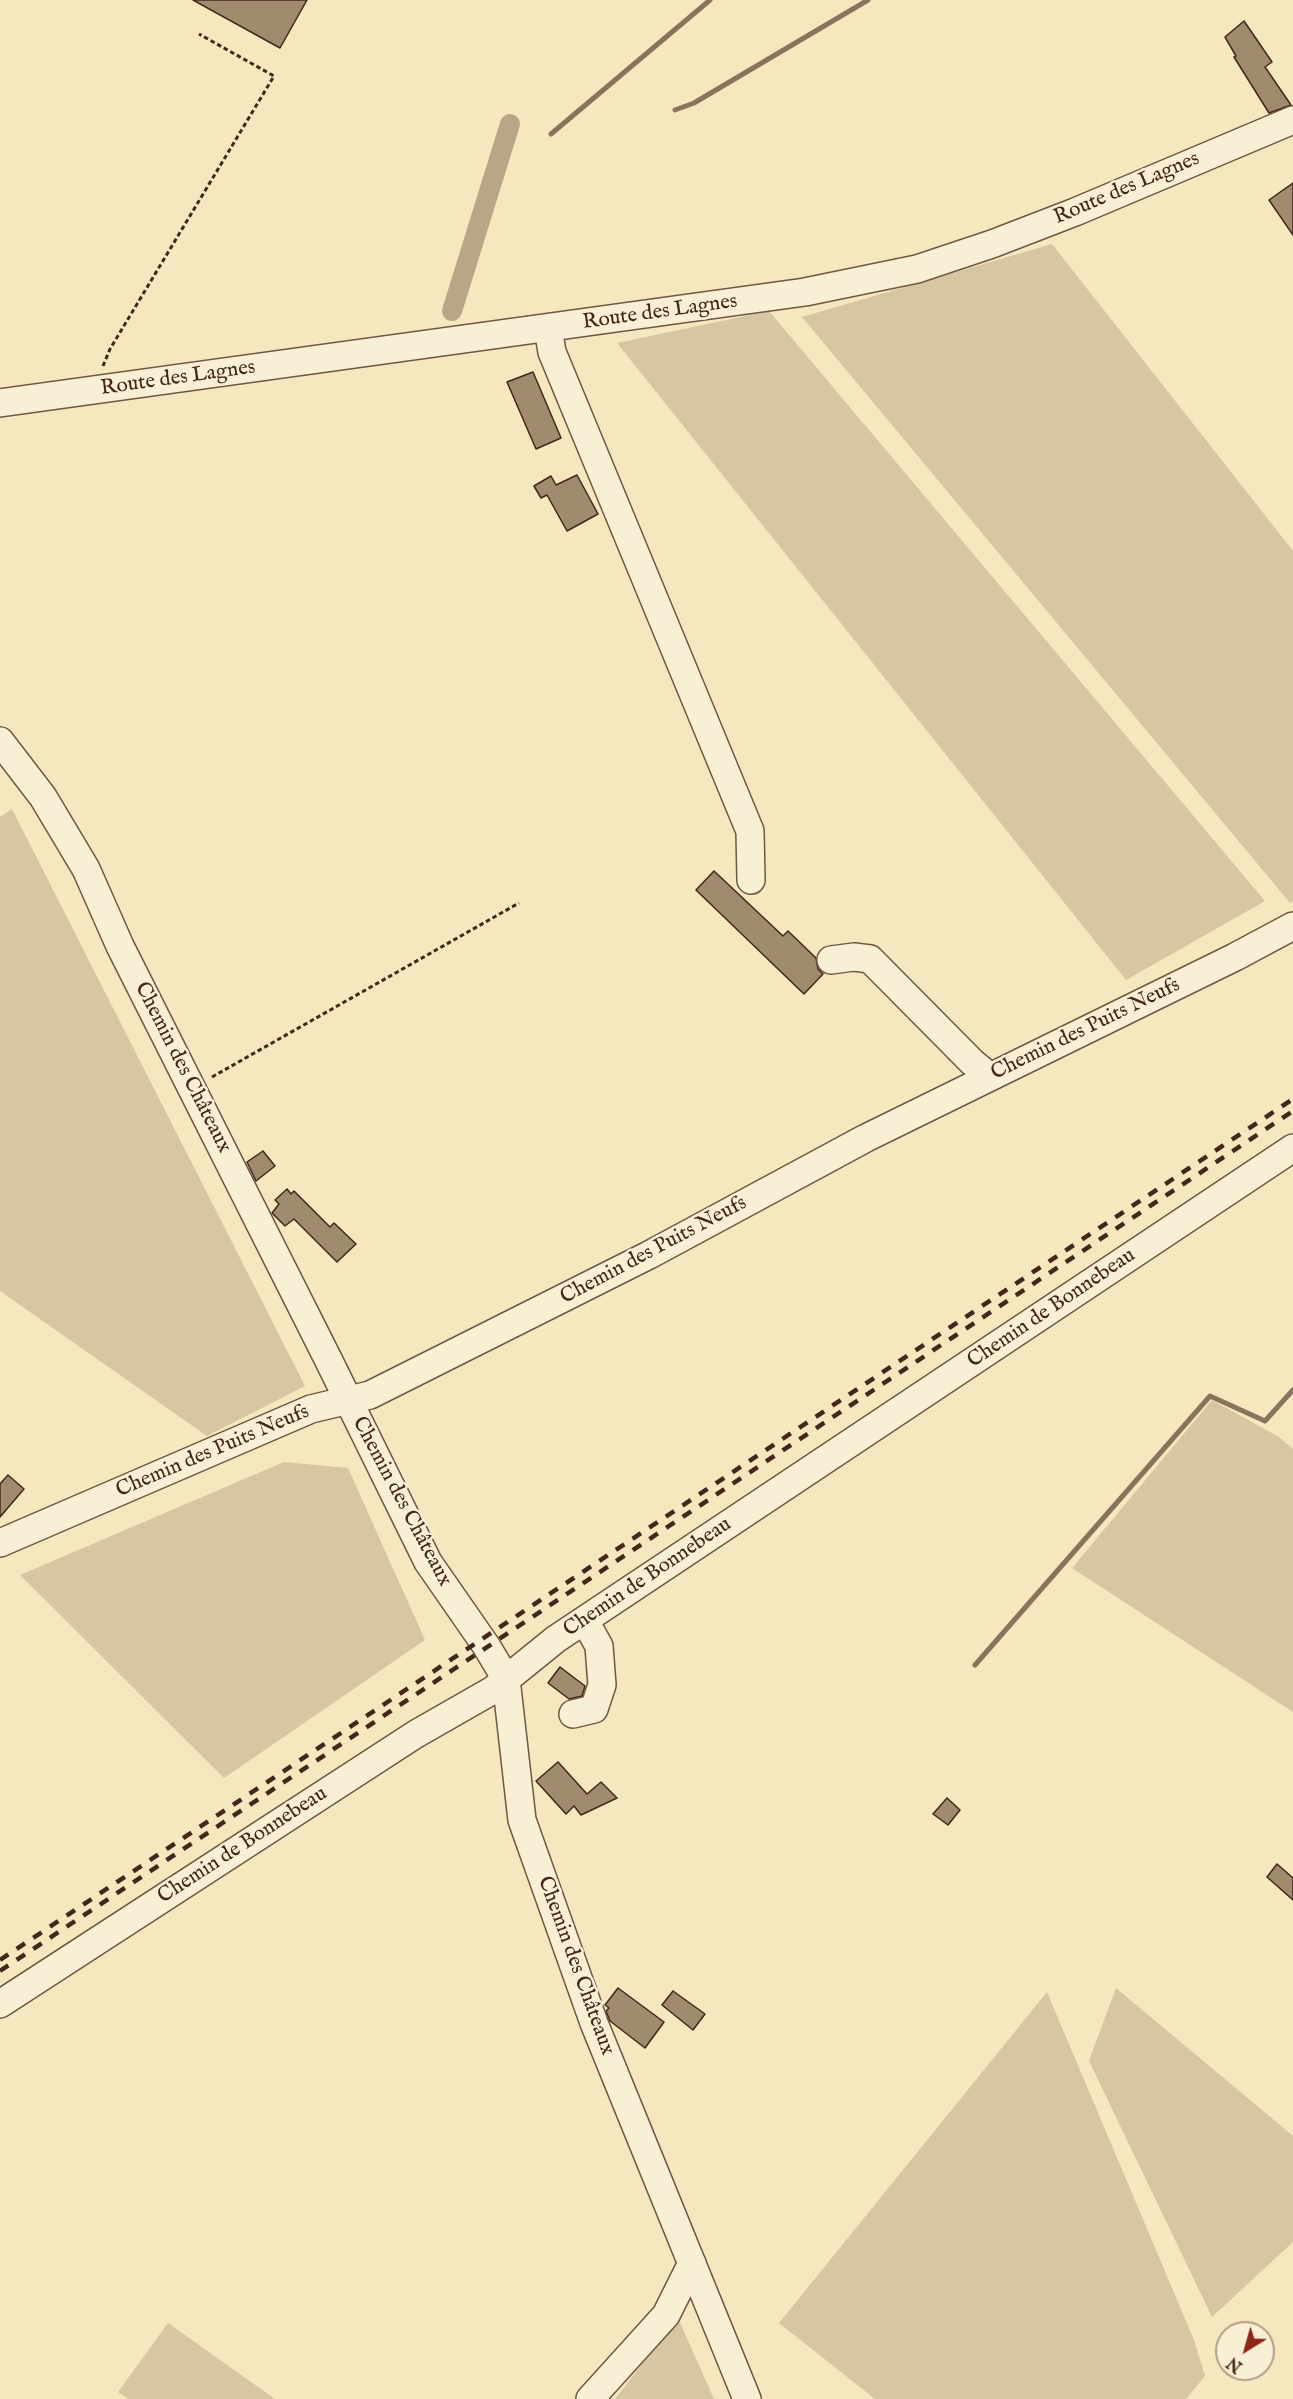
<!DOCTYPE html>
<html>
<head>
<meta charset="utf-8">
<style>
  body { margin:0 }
  #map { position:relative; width:1293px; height:2399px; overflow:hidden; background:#f5e7be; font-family:"IM FELL English",serif }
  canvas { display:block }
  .north { position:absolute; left:1215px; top:2321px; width:60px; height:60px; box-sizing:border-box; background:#f8efd5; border:2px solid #b09f8a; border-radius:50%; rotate:217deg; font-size:16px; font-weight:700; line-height:24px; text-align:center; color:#43271a }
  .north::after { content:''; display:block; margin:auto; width:21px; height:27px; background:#8f2418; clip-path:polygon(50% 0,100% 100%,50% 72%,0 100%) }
</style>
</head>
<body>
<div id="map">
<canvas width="1293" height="2399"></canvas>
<div class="north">N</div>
</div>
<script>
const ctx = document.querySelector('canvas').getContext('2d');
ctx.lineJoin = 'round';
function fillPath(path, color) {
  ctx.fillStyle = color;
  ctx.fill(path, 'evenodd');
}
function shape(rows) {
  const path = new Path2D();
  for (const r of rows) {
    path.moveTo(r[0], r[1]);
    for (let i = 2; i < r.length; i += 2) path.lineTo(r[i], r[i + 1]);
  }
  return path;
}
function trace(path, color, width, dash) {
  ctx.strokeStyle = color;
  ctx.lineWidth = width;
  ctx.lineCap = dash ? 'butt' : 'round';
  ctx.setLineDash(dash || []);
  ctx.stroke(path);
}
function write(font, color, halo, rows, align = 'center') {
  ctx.font = font + ' "IM FELL English",serif';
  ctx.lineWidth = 5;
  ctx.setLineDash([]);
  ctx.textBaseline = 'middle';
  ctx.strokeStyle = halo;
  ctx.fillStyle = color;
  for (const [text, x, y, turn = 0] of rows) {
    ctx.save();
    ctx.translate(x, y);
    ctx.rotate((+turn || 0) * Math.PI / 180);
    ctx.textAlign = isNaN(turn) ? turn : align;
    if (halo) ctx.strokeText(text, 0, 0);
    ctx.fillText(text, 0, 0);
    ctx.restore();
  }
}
const green = shape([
  [1052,244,1293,551,1293,901,1290,903,802,317],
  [769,311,1265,901,1126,980,617,343],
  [12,809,305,1386,207,1436,0,1291,0,817],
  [1212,1400,1279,1437,1293,1449,1293,1712,1072,1568],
  [284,1462,348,1468,425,1640,224,1778,20,1575],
  [1116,1988,1293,2136,1293,2242,1212,2317,1089,2061],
  [1047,1992,1194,2340,1205,2376,1186,2399,875,2399,779,2323],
  [678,2318,714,2399,615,2399],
  [168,2323,275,2399,129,2399,118,2392]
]);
const stream = shape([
  [675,110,694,103,868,0],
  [551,134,710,0],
  [975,1665,1210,1396,1265,1421,1293,1390]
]);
const canal = shape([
  [452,311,510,124]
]);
const building = shape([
  [193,0,307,0,280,48,193,0],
  [1244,21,1272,62,1265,67,1291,105,1269,113,1234,57,1236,56,1225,37,1244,21],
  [1293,183,1293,235,1269,200,1293,183],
  [533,372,561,438,536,449,507,382,533,372],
  [577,475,598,514,567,531,547,495,541,498,534,486,551,476,556,485,577,475],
  [714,871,783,936,788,931,816,958,818,969,823,974,804,994,696,890,714,871],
  [263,1151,275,1166,256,1181,247,1162,263,1151],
  [287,1189,291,1194,294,1191,330,1227,334,1223,356,1244,337,1262,294,1219,285,1226,272,1213,279,1204,275,1200,287,1189],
  [8,1475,24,1489,0,1517,0,1484,8,1475],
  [560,1667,585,1686,582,1696,569,1699,548,1683,560,1667],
  [558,1762,587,1794,601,1782,617,1798,581,1815,574,1806,566,1814,536,1781,558,1762],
  [947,1798,960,1810,948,1825,933,1814,947,1798],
  [1277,1864,1293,1878,1293,1900,1267,1877,1277,1864],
  [618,1988,664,2022,645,2048,610,2021,606,2011,609,2008,605,2005,618,1988],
  [673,1991,705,2014,693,2030,662,2005,673,1991]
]);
const path = shape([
  [103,366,110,349,274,76,199,34],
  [212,1077,519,903]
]);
const minor = shape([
  [548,328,552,352,750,831,751,880],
  [0,403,805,292,917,269,992,244,1075,212,1293,120],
  [0,741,43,797,86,869,120,946,329,1361,428,1562,487,1647,506,1679,522,1820,594,2023,747,2399],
  [831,960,854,957,870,959,972,1062,990,1077],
  [0,1543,311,1409,370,1395,649,1255,866,1138,1235,957,1293,926],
  [573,1714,594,1709,602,1685,599,1646,585,1621],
  [0,2004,416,1734,493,1690,556,1639,1293,1148],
  [590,2399,666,2315,692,2263]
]);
const rail = shape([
  [0,1960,1293,1099],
  [0,1971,1293,1111]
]);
const streetNames = [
  ["Route des Lagnes",1127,189,-23],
  ["Route des Lagnes",660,313,-8],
  ["Route des Lagnes",178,379,-8],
  ["Chemin des Puits Neufs",1086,1030,-26],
  ["Chemin des Châteaux",182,1068,63],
  ["Chemin des Puits Neufs",654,1251,-28],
  ["Chemin de Bonnebeau",1052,1309,-34],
  ["Chemin des Puits Neufs",213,1452,-23],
  ["Chemin des Châteaux",401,1502,62],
  ["Chemin de Bonnebeau",648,1578,-34],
  ["Chemin de Bonnebeau",243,1846,-33],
  ["Chemin des Châteaux",575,1966,70]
];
fillPath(green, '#d7c6a2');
trace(stream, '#89735b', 5);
trace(canal, '#b8a686', 20);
fillPath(building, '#a08b6f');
trace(building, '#43271a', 1.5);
trace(minor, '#705743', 30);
trace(path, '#43271a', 3, [4.5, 3]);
trace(minor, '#f8efd5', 27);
trace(rail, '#43271a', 4.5, [10, 10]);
write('21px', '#43271a', '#f8efd5', streetNames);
</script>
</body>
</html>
